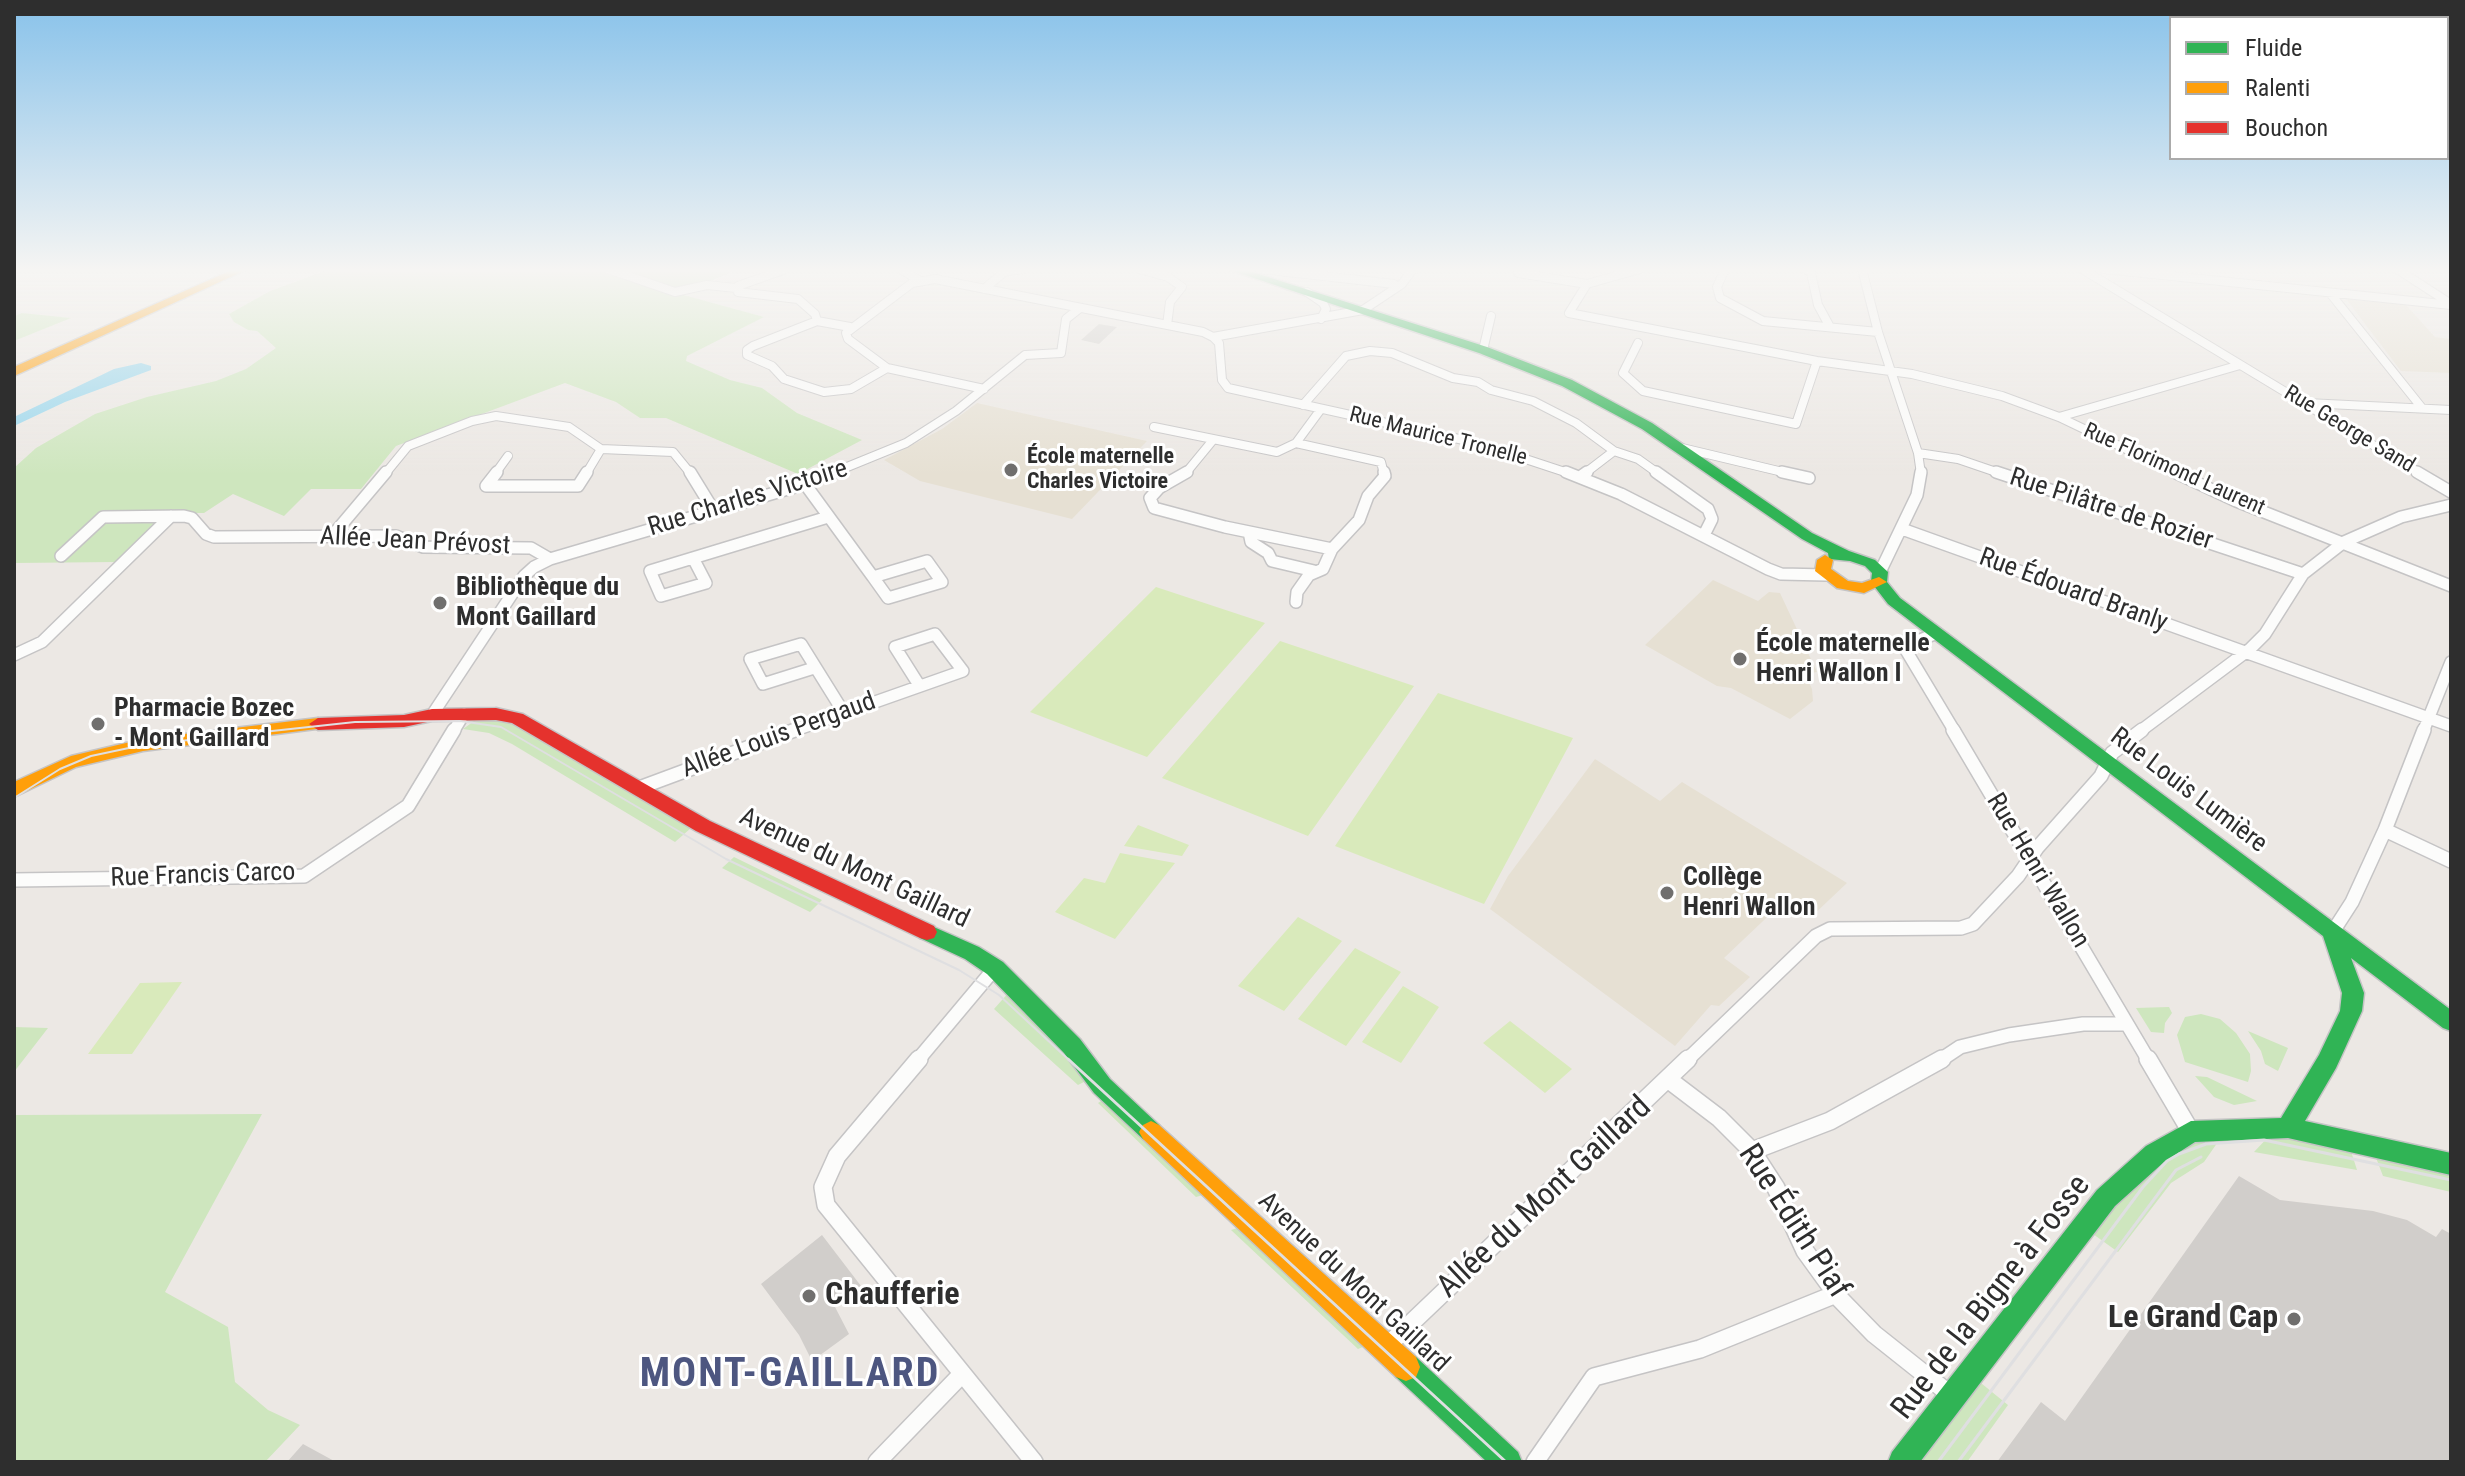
<!DOCTYPE html>
<html>
<head>
<meta charset="utf-8">
<style>
  body { margin:0 }
  #map { position:relative; width:2465px; height:1476px; overflow:hidden; background:#ece8e4; font-family:"Roboto Condensed",sans-serif }
  canvas { display:block }
  .frame { position:absolute; inset:0; border:16px solid #2e2e2e; pointer-events:none }
  .legend { position:absolute; left:2169px; top:16px; width:280px; height:144px; box-sizing:border-box; background:#fff; border:2px solid #ababab; margin:0; padding:10px 14px; list-style:none; font-size:24px; color:#2e2e2e }
  .legend li { display:flex; align-items:center; gap:16px; height:40px }
  .legend b { width:40px; border:2px solid #ababab }
</style>
</head>
<body>
<div id="map">
<canvas width="2465" height="1476"></canvas>
<div class="frame"></div>
<ul class="legend">
<li><b style="height:10px;background:#30b455"></b>Fluide</li>
<li><b style="height:10px;background:#ff9f0a"></b>Ralenti</li>
<li><b style="height:10px;background:#e5322d"></b>Bouchon</li>
</ul>
</div>
<script>
const ctx = document.querySelector('canvas').getContext('2d');
ctx.lineJoin = 'round';
function fillPath(path, color) {
  ctx.fillStyle = color;
  ctx.fill(path, 'evenodd');
}
function shape(rows) {
  const path = new Path2D();
  for (const r of rows) {
    path.moveTo(r[0], r[1]);
    for (let i = 2; i < r.length; i += 2) path.lineTo(r[i], r[i + 1]);
  }
  return path;
}
function trace(path, color, width, dash) {
  ctx.strokeStyle = color;
  ctx.lineWidth = width;
  ctx.lineCap = dash ? 'butt' : 'round';
  ctx.setLineDash(dash || []);
  ctx.stroke(path);
}
function write(font, color, halo, rows, align = 'center') {
  ctx.font = font + ' "Roboto Condensed",sans-serif';
  ctx.lineWidth = 6;
  ctx.setLineDash([]);
  ctx.textBaseline = 'middle';
  ctx.strokeStyle = halo;
  ctx.fillStyle = color;
  for (const [text, x, y, turn = 0] of rows) {
    ctx.save();
    ctx.translate(x, y);
    ctx.rotate((+turn || 0) * Math.PI / 180);
    ctx.textAlign = isNaN(turn) ? turn : align;
    if (halo) ctx.strokeText(text, 0, 0);
    ctx.fillText(text, 0, 0);
    ctx.restore();
  }
}
const education = shape([
  [2346,299,2406,305,2435,337,2451,339,2451,373,2401,371],
  [977,403,1147,441,1072,519,920,481,884,460,942,429],
  [1713,580,1758,601,1769,592,1780,593,1817,672,1805,674,1812,689,1813,701,1790,719,1731,688,1717,686,1645,645],
  [1595,759,1660,801,1682,782,1847,883,1810,918,1803,918,1781,904,1724,958,1750,977,1719,1006,1711,1005,1675,1046,1490,909,1508,876]
]);
const green = shape([
  [330,269,739,269,680,294,764,317,687,356,686,361,730,380,762,388,797,413,862,440,798,474,666,418,640,418,616,402,565,383,396,446,361,489,311,489,284,516,233,494,204,513,171,513,116,562,14,563,14,468,36,448,95,414,147,397,216,381,246,369,276,348,257,331,248,330,234,322,229,314,270,291],
  [22,313,71,318,14,341,14,316],
  [477,719,508,721,522,727,691,828,675,842,512,744,489,733,463,729],
  [734,857,822,900,810,912,722,868],
  [1010,991,1088,1080,1078,1085,994,1009],
  [2169,1007,2172,1013,2165,1023,2164,1033,2151,1032,2136,1008],
  [2201,1014,2220,1019,2236,1033,2250,1054,2251,1071,2248,1082,2185,1062,2177,1035,2185,1017],
  [14,1027,48,1028,14,1072],
  [2248,1031,2288,1048,2278,1071,2265,1064,2261,1051],
  [2195,1076,2207,1077,2257,1101,2234,1105,2214,1097],
  [1106,1098,1210,1193,1196,1197,1098,1103],
  [262,1114,165,1292,228,1327,235,1382,268,1410,300,1425,265,1462,14,1462,14,1115],
  [2272,1133,2349,1145,2357,1170,2254,1152],
  [2222,1136,2204,1162,2171,1183,2118,1252,2086,1229,2113,1199,2191,1140],
  [2373,1150,2451,1168,2451,1192,2383,1176],
  [1244,1226,1370,1344,1358,1349,1231,1230],
  [1976,1379,2008,1405,1967,1462,1913,1462]
]);
const pitch = shape([
  [1156,587,1265,623,1147,757,1030,712],
  [1280,641,1414,686,1308,836,1162,778],
  [1438,693,1573,738,1484,904,1335,846],
  [1138,825,1189,845,1182,856,1124,846],
  [1120,853,1175,863,1115,939,1055,912,1084,878,1105,883],
  [1298,917,1342,941,1284,1011,1238,986],
  [1355,948,1401,972,1346,1046,1298,1019],
  [182,982,132,1054,88,1054,140,983],
  [1403,986,1439,1007,1401,1063,1362,1042],
  [1510,1021,1572,1069,1545,1093,1483,1043]
]);
const water = shape([
  [141,363,151,366,151,370,65,402,14,426,14,417,114,369]
]);
const building = shape([
  [1099,324,1117,327,1099,344,1081,340],
  [2239,1176,2280,1200,2373,1211,2407,1220,2436,1237,2442,1229,2451,1234,2451,1462,1997,1462,2041,1402,2065,1421],
  [822,1235,861,1286,835,1307,849,1334,812,1361,799,1335,761,1284],
  [303,1444,336,1462,287,1462]
]);
const streetFar3 = shape([
  [608,269,675,292,707,285,736,288],
  [786,269,738,286,738,292,798,299,815,314,817,321,850,327],
  [901,269,920,281],
  [1139,269,1168,277,1182,287,1170,302,1167,325],
  [1260,269,1394,284],
  [1640,269,1587,284,1569,313,1817,361,1912,374,2002,396,2059,417,2178,474],
  [1725,269,1717,287,1720,298,1763,321,1878,332],
  [1806,269,1811,273,1818,305,1830,327],
  [1862,269,1878,332,1918,453,1921,474],
  [2082,269,2421,474],
  [2104,269,2451,305],
  [2397,269,2451,304],
  [1518,273,1587,284],
  [984,289,1004,272,1022,269],
  [1307,292,1323,303,1326,309,1321,319],
  [2330,293,2422,408],
  [817,321,753,346,747,350,747,355,772,366,784,379,824,392,851,389,887,368],
  [1213,337,1219,343,1222,380,1228,388,1477,443,1571,474],
  [1638,343,1623,373,1643,391,1796,424,1817,361],
  [1483,350,1491,316],
  [984,389,887,368,848,339,846,333,912,283,935,279,1203,332,1213,337,1363,310,1402,284,1413,269],
  [2307,403,2451,410],
  [1303,405,1346,356,1370,351,1392,353,1453,378,1478,382,1491,390,1533,401,1576,423,1614,451,1638,459,1659,474],
  [2059,417,2240,365],
  [1154,427,1277,452,1296,443,1321,409],
  [1296,443,1381,462,1384,474],
  [1678,447,1791,474],
  [1918,453,1958,459,2002,474],
  [385,474,408,446,472,421,496,416,569,427,601,449],
  [495,474,508,456],
  [586,474,601,449,673,452,691,474],
  [830,474,906,443,956,411,1025,355,1061,353,1066,319,1080,308],
  [1185,474,1213,440],
  [1584,474,1614,451]
]);
const streetFar2 = shape([
  [497,472,486,486,578,486,587,472],
  [690,472,714,511],
  [1187,472,1159,488,1150,498,1154,508,1225,527,1332,549,1323,569,1309,575,1297,592,1296,602],
  [1566,472,1621,494,1768,569,1781,574,1826,575],
  [1656,472,1708,509,1712,519,1704,535],
  [1782,472,1809,478],
  [1996,472,2303,574],
  [2174,472,2236,501,2451,586],
  [2417,472,2451,492],
  [1580,477,1587,472],
  [805,484,873,577],
  [1902,529,2451,726],
  [1249,532,1251,542,1268,553,1272,561,1314,571],
  [332,536,386,472],
  [1332,549,1359,520,1368,496,1385,476,1384,472],
  [61,556,103,517,184,516,192,518,206,534,214,537,396,536,423,547,531,548,550,559],
  [693,558,706,583,661,596,650,571,828,517],
  [927,561,942,582,888,598,873,577,927,561],
  [1880,572,1917,495,1921,472],
  [1937,633,1920,640,1901,642,1955,732],
  [14,655,42,642,171,516],
  [814,668,763,684,750,659,801,644,844,713],
  [432,715,524,576,534,567,550,559,805,484,835,472],
  [453,732,464,714],
  [790,732,963,671,935,634,895,647,919,685],
  [2139,732,2250,649,2265,634,2303,574,2344,542,2401,517,2451,505],
  [2423,732,2451,662]
]);
const streetFar1 = shape([
  [1953,730,2149,1061],
  [639,788,795,730],
  [2385,830,2451,861],
  [14,880,304,876,408,806,454,730],
  [2332,933,2352,902,2385,830,2424,730],
  [917,1061,995,968],
  [1686,1061,1816,936,1830,929,1961,928,1973,924,2018,876,2037,848,2101,776,2112,753,2142,730],
  [1939,1061,1960,1047,2009,1035,2083,1024,2127,1024]
]);
const street = shape([
  [919,1059,837,1156,823,1187,826,1205,1034,1462],
  [2148,1059,2191,1132],
  [1669,1080,1719,1118,1752,1151,1776,1188,1805,1251,1839,1298,1874,1334,1952,1396],
  [1752,1151,1830,1121,1942,1059],
  [1385,1348,1688,1059],
  [877,1462,962,1374],
  [1535,1462,1594,1377,1700,1349,1836,1294]
]);
const fast = shape([
  [1227,269,1243,269,1487,347,1572,380,1652,423,1812,533,1849,551,1875,560,1888,572,1887,582,1900,598,2451,1010,2451,1031,2443,1028,2351,958,2364,993,2362,1011,2336,1068,2305,1121,2451,1153,2451,1175,2288,1138,2195,1142,2164,1162,2115,1206,1920,1462,1888,1462,1892,1452,2097,1190,2146,1146,2191,1121,2281,1118,2319,1055,2340,1011,2342,993,2323,936,1888,604,1871,582,1872,573,1865,566,1850,561,1829,559,1828,553,1802,539,1642,429,1562,386,1479,353,1227,269],
  [927,924,979,947,1003,962,1080,1039,1110,1079,1159,1125,1163,1132,1159,1139,1151,1143,1143,1139,1094,1093,1064,1053,987,974,965,959,920,938,917,932,920,926,927,924],
  [1406,1353,1416,1357,1518,1452,1522,1462,1487,1462,1396,1377,1392,1367,1396,1357,1406,1353]
]);
const slow = shape([
  [234,269,248,269,14,376,14,367,234,269],
  [1825,555,1833,560,1831,569,1848,581,1862,583,1879,577,1887,582,1864,593,1837,588,1815,571,1817,560,1825,555],
  [318,718,327,724,324,728,143,751,76,767,14,797,14,782,71,756,143,739,318,718],
  [1151,1121,1159,1125,1416,1357,1420,1367,1416,1377,1406,1381,1396,1377,1143,1139,1139,1132,1143,1125,1151,1121]
]);
const jam = shape([
  [496,708,523,714,710,821,934,926,937,932,934,938,927,940,920,938,696,831,512,723,496,720,432,721,404,727,318,730,309,724,318,718,404,715,432,709,496,708]
]);
const tramFar1 = shape([
  [14,798,60,769,91,756,143,745,355,722,460,721,501,727,726,859,959,970,999,995,1070,1061]
]);
const tram = shape([
  [1068,1059,1506,1462],
  [1938,1462,2143,1187,2167,1161,2179,1154,2206,1144,2264,1140,2451,1180],
  [1958,1462,2176,1170,2201,1157]
]);
const markers = [
  [1011,470,8,"#706f6e"],
  [440,603,8,"#706f6e"],
  [1740,659,8,"#706f6e"],
  [98,724,8,"#706f6e"],
  [1667,893,8,"#706f6e"],
  [809,1296,8,"#706f6e"],
  [2294,1319,8,"#706f6e"]
];
const farStreetnames = [
  ["Rue George Sand",2349,430,31],
  ["Rue Maurice Tronelle",1438,437,14],
  ["Rue Florimond Laurent",2174,470,24]
];
const farPoinames = [
  ["École maternelle",1027,457],
  ["Charles Victoire",1027,482]
];
const streetNames = [
  ["Rue Charles Victoire",748,499,-17],
  ["Rue Pilâtre de Rozier",2111,510,18],
  ["Allée Jean Prévost",415,542,3],
  ["Rue Édouard Branly",2073,591,20],
  ["Allée Louis Pergaud",779,736,-20],
  ["Rue Louis Lumière",2188,791,37],
  ["Avenue du Mont Gaillard",854,869,25],
  ["Rue Henri Wallon",2037,871,59],
  ["Rue Francis Carco",203,876,-2],
  ["Avenue du Mont Gaillard",1353,1283,43]
];
const poiNames = [
  ["Bibliothèque du",456,588],
  ["Mont Gaillard",456,618],
  ["École maternelle",1756,644],
  ["Henri Wallon I",1756,674],
  ["Pharmacie Bozec",114,709],
  ["- Mont Gaillard",114,739],
  ["Collège",1683,878],
  ["Henri Wallon",1683,908]
];
const nearStreetnames = [
  ["Allée du Mont Gaillard",1545,1198,-43],
  ["Rue Édith Piaf",1793,1222,57],
  ["Rue de la Bigne à Fosse",1992,1298,-52]
];
const nearPoinames = [
  ["Chaufferie",825,1296],
  ["Le Grand Cap",2278,1319,"right"]
];
const nearDistrictnames = [
  ["MONT-GAILLARD",790,1376]
];
fillPath(education, '#e6e0d3');
fillPath(green, '#cee6be');
fillPath(pitch, '#d9eabb');
fillPath(water, '#99d6ec');
fillPath(building, '#d1cecb');
trace(streetFar3, '#c5c4c5', 10);
trace(streetFar2, '#c5c4c5', 14);
trace(streetFar1, '#c5c4c5', 16);
trace(street, '#c5c4c5', 20);
trace(fast, '#c5c4c5', 3);
trace(slow, '#c5c4c5', 3);
trace(jam, '#c5c4c5', 3);
trace(streetFar3, '#fcfcfb', 8);
trace(streetFar2, '#fcfcfb', 11);
trace(streetFar1, '#fcfcfb', 13);
trace(street, '#fcfcfb', 17);
fillPath(fast, '#30b455');
fillPath(slow, '#ff9f0a');
fillPath(jam, '#e5322d');
trace(tramFar1, '#dfdfe1', 2);
trace(tram, '#dfdfe1', 3);
const sky = ctx.createLinearGradient(0, 0, 0, 475);
sky.addColorStop(0, '#88c2ea');
sky.addColorStop(0.57, '#f6f5f3');
sky.addColorStop(1, '#f6f5f300');
ctx.fillStyle = sky;
ctx.fillRect(0, 0, 2465, 475);
for (const [x, y, r, color] of markers) {
  const dot = new Path2D();
  dot.arc(x, y, r, 0, 2 * Math.PI);
  ctx.fillStyle = color;
  ctx.fill(dot);
  trace(dot, '#fff', 3);
}
write('22px', '#2e2e2e', '#fff', farStreetnames);
write('bold 22px', '#2e2e2e', '#fff', farPoinames, 'left');
write('26px', '#2e2e2e', '#fff', streetNames);
write('bold 26px', '#2e2e2e', '#fff', poiNames, 'left');
write('32px', '#2e2e2e', '#fff', nearStreetnames);
write('bold 32px', '#2e2e2e', '#fff', nearPoinames, 'left');
ctx.letterSpacing = '2px';
write('bold 40px', '#4d5680', '#fff', nearDistrictnames);
ctx.letterSpacing = '0px';
</script>
</body>
</html>
